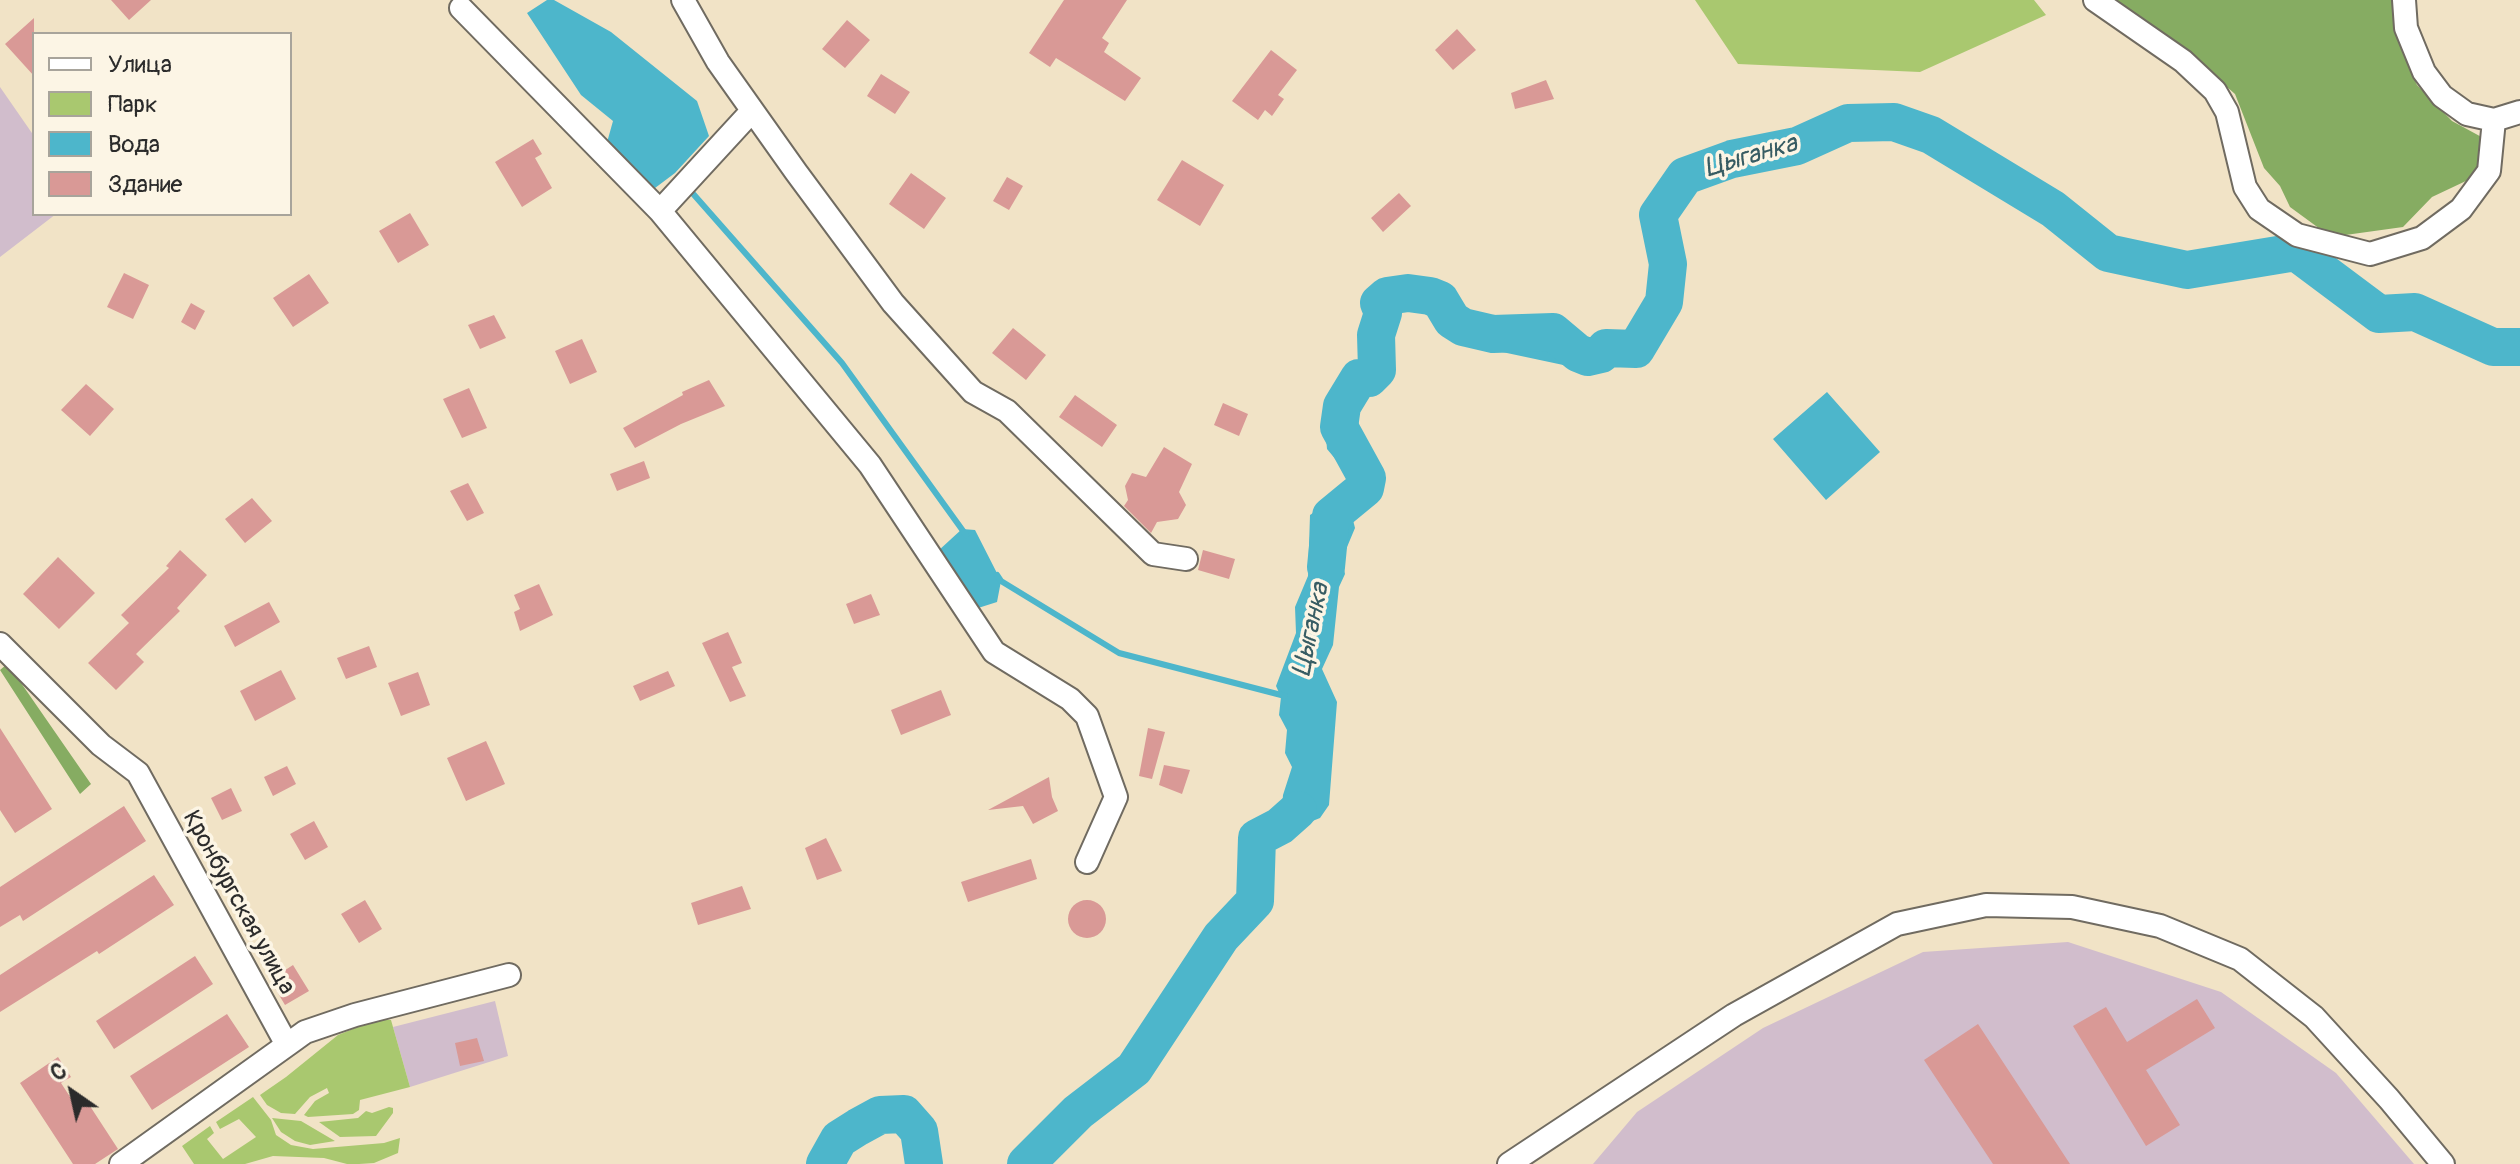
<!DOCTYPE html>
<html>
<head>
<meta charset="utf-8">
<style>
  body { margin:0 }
  #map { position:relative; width:2520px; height:1164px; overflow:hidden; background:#f1e3c6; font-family:Pangolin,sans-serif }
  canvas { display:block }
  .legend { position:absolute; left:32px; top:32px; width:260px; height:184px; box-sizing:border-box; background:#fcf5e5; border:2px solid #a8a49b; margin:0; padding:10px 14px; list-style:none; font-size:24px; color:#2b2b2b }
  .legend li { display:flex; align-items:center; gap:16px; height:40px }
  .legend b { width:40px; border:2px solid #a8a49b }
  .north { position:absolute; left:32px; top:1052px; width:80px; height:80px; -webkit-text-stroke:6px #fcf5e5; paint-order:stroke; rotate:326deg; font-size:22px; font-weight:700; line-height:32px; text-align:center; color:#2b2b2b }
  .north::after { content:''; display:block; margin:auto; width:28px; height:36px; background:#2b2b2b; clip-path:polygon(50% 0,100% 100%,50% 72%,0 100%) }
</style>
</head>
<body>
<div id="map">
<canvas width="2520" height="1164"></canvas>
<ul class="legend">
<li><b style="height:10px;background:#fff"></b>Улица</li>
<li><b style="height:22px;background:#a9c86f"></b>Парк</li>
<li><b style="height:22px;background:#4db6cb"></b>Вода</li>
<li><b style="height:22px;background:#d99996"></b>Здание</li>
</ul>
<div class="north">С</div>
</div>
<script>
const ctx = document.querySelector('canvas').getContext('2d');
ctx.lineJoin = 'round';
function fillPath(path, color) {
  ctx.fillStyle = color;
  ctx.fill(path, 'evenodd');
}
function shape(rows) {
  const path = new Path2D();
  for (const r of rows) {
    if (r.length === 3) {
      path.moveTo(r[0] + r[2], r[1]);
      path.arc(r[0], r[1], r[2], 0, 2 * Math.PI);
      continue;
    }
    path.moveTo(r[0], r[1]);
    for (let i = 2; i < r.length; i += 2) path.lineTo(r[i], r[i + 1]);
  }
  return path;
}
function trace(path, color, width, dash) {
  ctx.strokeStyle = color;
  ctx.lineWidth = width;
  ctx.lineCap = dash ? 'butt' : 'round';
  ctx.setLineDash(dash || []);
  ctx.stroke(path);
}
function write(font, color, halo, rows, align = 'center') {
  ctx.font = font + ' Pangolin,sans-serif';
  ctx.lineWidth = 7;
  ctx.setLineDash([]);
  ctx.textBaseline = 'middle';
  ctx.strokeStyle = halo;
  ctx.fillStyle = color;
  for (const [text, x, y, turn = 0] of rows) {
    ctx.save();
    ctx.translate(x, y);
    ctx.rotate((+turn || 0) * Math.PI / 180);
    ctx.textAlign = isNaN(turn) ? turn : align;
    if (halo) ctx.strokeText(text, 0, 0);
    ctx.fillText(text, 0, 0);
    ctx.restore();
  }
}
const industrial = shape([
  [0,87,34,136,34,214,56,214,0,257],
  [2068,942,2221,992,2336,1073,2414,1164,1593,1164,1637,1112,1763,1028,1923,952],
  [495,1001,508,1056,410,1087,393,1027]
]);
const green = shape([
  [1695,0,2034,0,2046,15,1920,72,1738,64],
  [378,1019,391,1020,410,1087,360,1100,359,1110,353,1114,308,1117,304,1115,315,1101,329,1093,327,1088,310,1097,295,1114,281,1113,267,1105,260,1095,286,1077,338,1035],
  [253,1097,271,1120,276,1135,291,1145,313,1149,384,1143,400,1138,398,1153,374,1163,359,1164,347,1164,324,1158,273,1156,245,1164,194,1164,182,1146,210,1126,214,1133,207,1139,223,1159,256,1137,239,1119,220,1129,216,1122],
  [389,1107,393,1108,393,1113,376,1136,340,1137,319,1122,358,1118,366,1111,372,1113],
  [272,1118,301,1121,335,1141,310,1145,295,1141,281,1132]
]);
const forest = shape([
  [2096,0,2392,0,2398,40,2417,85,2452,121,2487,140,2485,155,2468,180,2432,197,2403,227,2331,237,2290,207,2280,186,2264,168,2235,94,2170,37,2103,7],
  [6,665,19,680,91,784,80,794,0,670]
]);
const water = shape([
  [547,0,554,0,611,32,697,101,709,136,675,173,655,188,606,146,613,121,581,95,527,13],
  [1544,325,1558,328,1587,342,1601,354,1604,363,1590,368,1568,366,1474,346,1458,336,1463,327,1469,326],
  [1827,392,1880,452,1826,500,1773,439],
  [1335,403,1353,410,1358,414,1360,450,1346,461,1337,461,1327,449,1326,436],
  [1316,511,1353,520,1355,528,1342,559,1345,574,1339,587,1333,645,1322,669,1337,702,1329,805,1320,818,1265,840,1257,838,1259,830,1281,821,1283,795,1292,767,1285,753,1287,730,1279,715,1281,697,1276,686,1296,633,1295,607,1308,576,1310,515],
  [962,529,975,530,1001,581,997,602,975,609,938,551]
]);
const stream = shape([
  [688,188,842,363,966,535],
  [997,575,1001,581,1119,653,1285,696]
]);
const river = shape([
  [1326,567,1331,516,1365,488,1367,478,1339,427,1342,406,1359,378,1369,378,1377,370,1376,335,1383,313,1379,303,1387,296,1408,293,1430,296,1440,300,1452,320,1463,327,1493,334,1553,332,1578,353,1588,357,1601,354,1606,348,1636,349,1664,302,1668,264,1658,215,1685,176,1732,159,1797,146,1848,123,1894,122,1931,135,2053,209,2108,253,2187,270,2296,252,2379,314,2415,312,2493,347,2520,347],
  [825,1164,839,1139,858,1127,880,1115,904,1114,919,1131,924,1164],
  [1026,1164,1078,1112,1134,1069,1221,937,1255,901,1257,838,1280,826,1298,810]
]);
const building = shape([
  [111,0,151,0,129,20],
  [1064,0,1127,0,1102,38,1109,43,1104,52,1141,78,1125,101,1056,58,1050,67,1029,53],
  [34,18,34,76,5,44],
  [847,20,870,40,845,68,822,49],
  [1457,29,1476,50,1453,70,1435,50],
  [1271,50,1297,70,1278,95,1284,99,1272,116,1265,110,1258,120,1232,101],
  [881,74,910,92,895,114,867,96],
  [1546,80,1554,99,1515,109,1511,93],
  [533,139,542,154,535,158,552,188,522,207,495,162],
  [1182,160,1224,185,1200,226,1157,200],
  [911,173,946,198,924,229,889,204],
  [1007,177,1023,186,1009,210,993,201],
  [1399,193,1411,206,1383,232,1371,218],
  [410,213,429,245,398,263,379,231],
  [124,273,149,285,133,319,107,307],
  [309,274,329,303,293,327,273,298],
  [191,303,205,311,195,330,181,322],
  [494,315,506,338,480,349,468,325],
  [1013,328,1046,355,1026,380,992,353],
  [582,339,597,372,570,384,555,351],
  [709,380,725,406,681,424,635,448,623,428,683,395,682,392],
  [86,384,114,409,90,436,61,410],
  [469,388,487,428,462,438,443,399],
  [1075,395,1117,425,1102,447,1059,417],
  [1223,403,1248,414,1239,436,1214,425],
  [1164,447,1192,464,1179,492,1186,505,1178,519,1157,522,1151,533,1124,506,1128,500,1125,486,1132,473,1146,477],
  [644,461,650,478,617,491,610,474],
  [468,483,484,513,467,521,450,491],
  [252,498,272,521,245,543,225,519],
  [180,550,207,575,177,608,180,611,136,654,144,662,116,690,88,663,129,623,121,615,169,568,166,566],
  [1203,550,1235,559,1229,579,1198,570],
  [58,557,95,593,59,629,23,594],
  [539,584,553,615,520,631,514,612,520,609,514,595],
  [871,594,880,615,854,624,846,604],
  [269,602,280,622,235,647,224,626],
  [728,632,742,663,732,667,746,696,730,702,702,643],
  [369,646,377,667,346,679,337,658],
  [281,670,296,699,255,721,240,691],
  [668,671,675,686,640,701,633,686],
  [418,672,430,705,401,716,388,683],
  [941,690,951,715,901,735,891,710],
  [0,728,52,809,15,833,0,810],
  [1148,728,1165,732,1152,779,1139,776],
  [486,741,505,784,466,801,447,758],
  [1164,765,1190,770,1182,794,1159,785],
  [287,766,296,784,273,796,264,777],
  [1049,777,1052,797,1058,811,1033,824,1023,806,988,810],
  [231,788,242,811,222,820,211,798],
  [124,806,146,841,23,921,20,915,0,927,0,887],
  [314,821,328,847,305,860,290,834],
  [826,838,842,871,817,880,805,848],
  [1031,859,1037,879,968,902,961,882],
  [154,875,174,905,99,954,97,951,0,1012,0,975],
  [742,886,751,909,698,925,691,903],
  [365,900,382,929,359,943,341,914],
  [1087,919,19],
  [195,956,213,984,114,1049,96,1021],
  [293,965,309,991,285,1005,270,980],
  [2197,999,2215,1028,2146,1070,2180,1125,2146,1146,2073,1026,2106,1007,2127,1042],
  [227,1014,249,1047,152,1110,130,1076],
  [1978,1024,2070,1164,1993,1164,1924,1060],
  [477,1038,484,1061,460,1066,455,1043],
  [58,1057,71,1077,61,1083,78,1109,88,1103,118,1149,95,1164,73,1164,20,1083]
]);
const minor = shape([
  [683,0,718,62,796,172,893,303,973,392,1007,411,1153,554,1186,559],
  [2095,0,2183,61,2215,91,2227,112,2245,187,2259,209,2297,235,2370,254,2422,238,2461,209,2489,171,2494,120],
  [2404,0,2406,28,2424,72,2442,96,2467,114,2494,120,2520,112],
  [461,8,660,211,870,465,994,652,1070,699,1087,716,1116,797,1087,862],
  [660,211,752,111],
  [0,644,101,745,138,773,287,1045,121,1164],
  [287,1045,305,1032,355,1015,509,975],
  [1509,1164,1734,1015,1897,924,1986,905,2072,907,2160,926,2240,959,2314,1017,2389,1099,2443,1164]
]);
const streetNames = [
  ["Кронбургская улица",238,903,61]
];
const waterNames = [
  ["Цыганка",1751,157,-16],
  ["Цыганка",1312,630,-78]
];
fillPath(industrial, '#d1bdcc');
fillPath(green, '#a9c86f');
fillPath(forest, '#86ac62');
fillPath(water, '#4db6cb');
trace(stream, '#4db6cb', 6);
trace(river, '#4db6cb', 38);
fillPath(building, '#d99996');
trace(minor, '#706b61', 26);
trace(minor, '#fff', 22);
write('24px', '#2b2b2b', '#fcf5e5', streetNames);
write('italic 26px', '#375c63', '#fcf5e5', waterNames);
</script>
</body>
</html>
